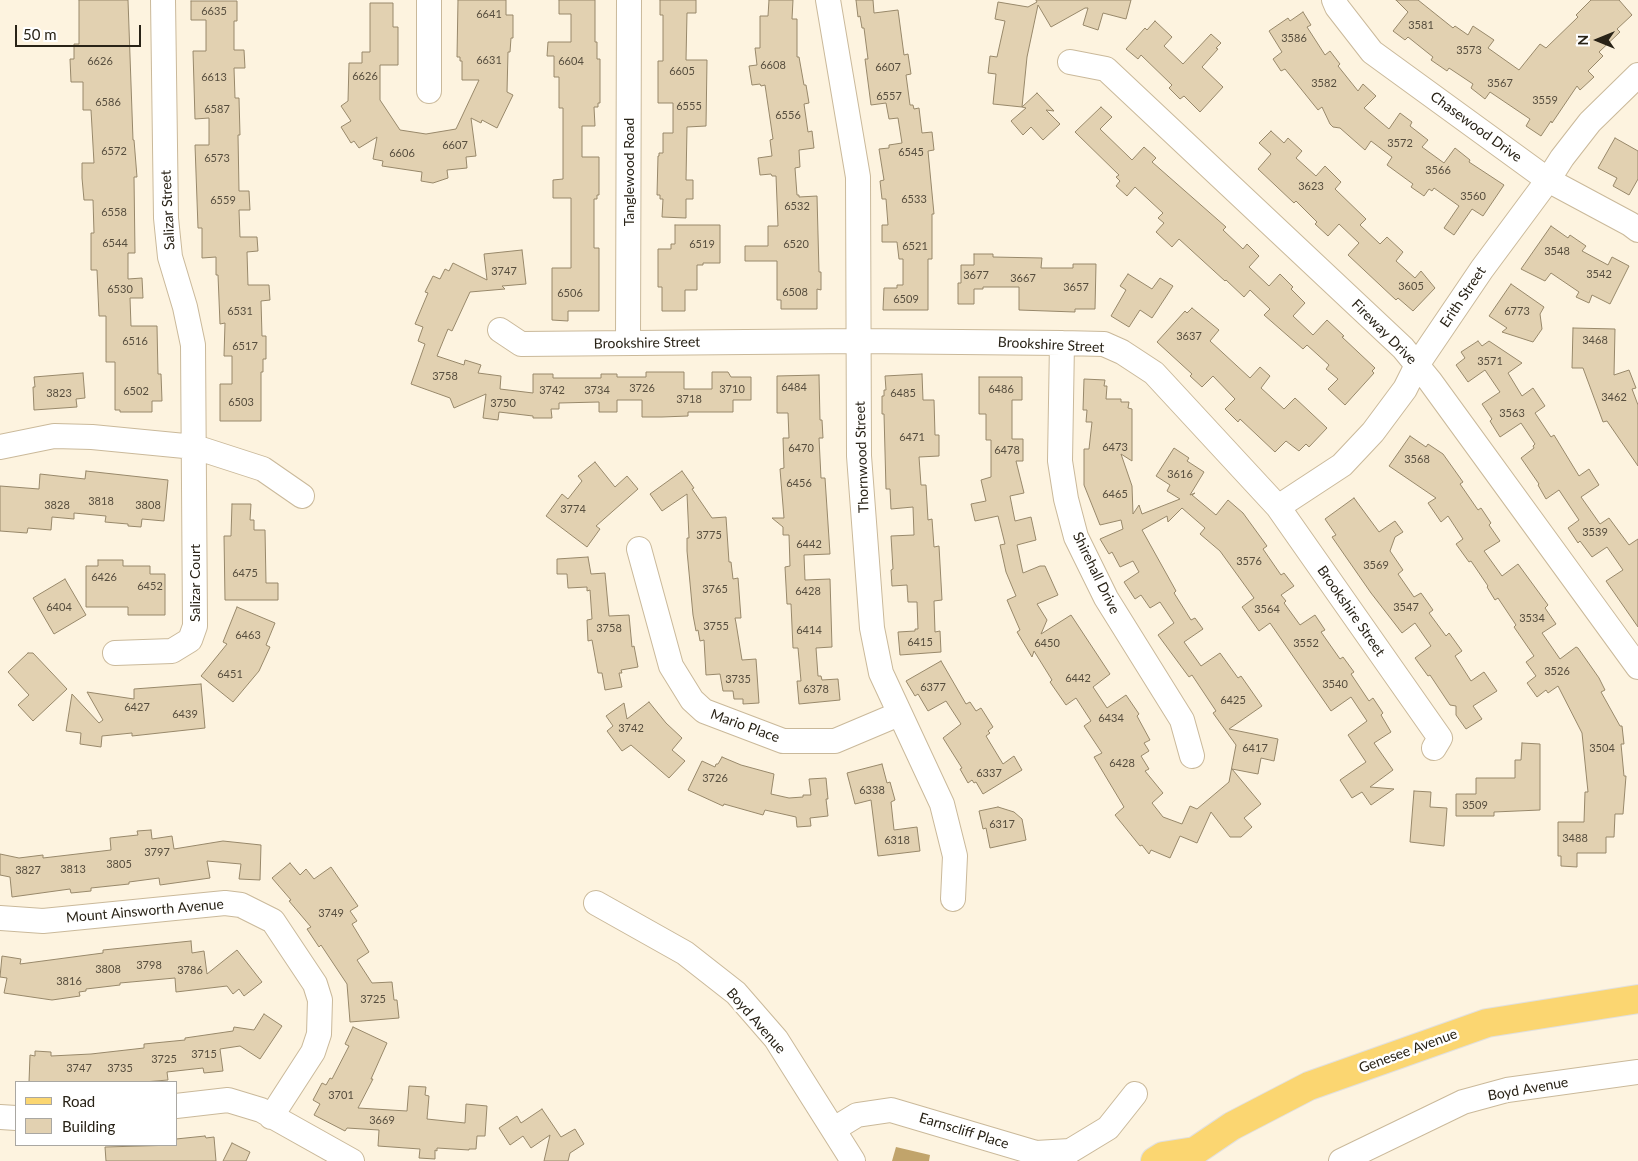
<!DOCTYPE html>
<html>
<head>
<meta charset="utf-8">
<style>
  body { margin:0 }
  #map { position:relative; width:1638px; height:1161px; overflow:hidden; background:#fdf3df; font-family:Lato,sans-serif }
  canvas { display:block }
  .legend { position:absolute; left:15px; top:1081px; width:162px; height:65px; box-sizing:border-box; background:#fff; border:1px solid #a9a7a2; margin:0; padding:6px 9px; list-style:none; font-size:15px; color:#292317 }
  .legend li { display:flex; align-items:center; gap:10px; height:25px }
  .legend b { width:25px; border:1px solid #a9a7a2 }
  .north { position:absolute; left:1573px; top:15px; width:50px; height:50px; -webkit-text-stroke:4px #fff; paint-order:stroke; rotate:270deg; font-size:14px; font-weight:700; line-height:20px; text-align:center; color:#292317 }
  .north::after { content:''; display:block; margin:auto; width:18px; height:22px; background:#292317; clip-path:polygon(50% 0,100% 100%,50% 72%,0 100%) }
  .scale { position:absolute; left:15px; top:25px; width:126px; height:22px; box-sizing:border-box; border:2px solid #292317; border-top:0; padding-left:6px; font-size:15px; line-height:18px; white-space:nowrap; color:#292317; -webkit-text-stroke:4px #fff; paint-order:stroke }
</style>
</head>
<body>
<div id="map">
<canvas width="1638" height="1161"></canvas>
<ul class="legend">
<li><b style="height:6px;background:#fbd671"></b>Road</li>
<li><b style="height:14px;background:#e2d1b1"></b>Building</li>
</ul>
<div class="north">N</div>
<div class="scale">50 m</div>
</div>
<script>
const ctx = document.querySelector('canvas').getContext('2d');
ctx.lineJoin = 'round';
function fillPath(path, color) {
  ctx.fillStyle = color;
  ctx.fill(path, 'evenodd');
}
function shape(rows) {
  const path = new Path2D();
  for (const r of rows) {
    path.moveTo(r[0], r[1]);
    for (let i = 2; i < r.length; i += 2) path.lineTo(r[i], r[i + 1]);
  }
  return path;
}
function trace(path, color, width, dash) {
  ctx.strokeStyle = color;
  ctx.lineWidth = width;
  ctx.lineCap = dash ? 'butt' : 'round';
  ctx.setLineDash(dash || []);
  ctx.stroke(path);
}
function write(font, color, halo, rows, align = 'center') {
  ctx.font = font + ' Lato,sans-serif';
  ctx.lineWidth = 5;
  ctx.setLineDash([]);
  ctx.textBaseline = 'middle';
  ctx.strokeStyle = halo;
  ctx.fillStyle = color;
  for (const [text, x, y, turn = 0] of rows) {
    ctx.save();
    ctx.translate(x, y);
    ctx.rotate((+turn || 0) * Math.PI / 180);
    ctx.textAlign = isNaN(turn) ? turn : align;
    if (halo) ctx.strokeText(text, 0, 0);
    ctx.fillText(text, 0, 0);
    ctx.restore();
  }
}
const water = shape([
  [896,1147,930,1155,929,1161,892,1161]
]);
const building = shape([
  [79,0,128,0,133,140,134,140,137,177,134,177,135,253,128,253,128,279,142,278,143,298,130,298,131,326,157,326,158,374,161,374,162,401,152,401,152,412,120,412,120,410,115,410,115,362,106,362,106,316,99,316,97,270,91,270,91,233,94,233,93,200,84,200,82,178,82,163,94,163,91,110,83,110,83,82,71,82,70,59,74,59,74,44,79,44,79,0],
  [458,0,506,0,506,15,513,15,513,38,511,38,510,52,508,52,507,92,513,95,497,128,482,120,481,123,471,118,476,156,466,157,467,168,447,170,448,178,433,183,421,181,422,172,382,166,383,161,373,159,377,137,359,148,354,141,351,143,341,127,351,121,341,106,348,101,349,63,362,63,362,52,370,52,370,3,393,3,393,27,398,27,398,65,380,65,380,100,400,130,426,134,456,129,479,80,462,80,462,61,460,61,460,57,457,57,458,0],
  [559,0,595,0,595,42,597,42,597,59,600,59,600,103,598,103,598,107,594,107,595,126,582,126,582,157,599,157,599,195,597,195,597,199,594,199,594,248,599,248,599,311,568,311,568,321,552,320,552,268,571,268,571,198,553,198,553,180,563,179,563,108,559,108,559,77,554,77,554,56,547,56,548,42,571,42,571,14,559,14,559,0],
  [660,0,696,0,696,13,687,13,686,60,707,60,706,126,687,127,686,180,693,180,693,199,686,199,686,218,662,217,663,199,660,199,660,195,657,195,658,156,659,156,659,153,663,153,663,133,673,133,673,103,658,103,658,61,663,61,663,15,660,15,660,0],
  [769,0,793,0,792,19,797,19,797,57,799,57,804,85,806,85,809,103,804,104,808,132,812,131,814,148,799,150,800,167,795,168,797,195,799,195,799,197,817,196,819,272,821,272,821,290,817,289,817,309,781,309,781,300,777,300,777,261,745,261,745,246,768,246,768,226,778,226,776,176,772,176,771,174,760,175,758,158,772,156,770,140,773,139,765,85,761,86,760,84,752,85,749,66,757,65,755,48,760,48,760,16,768,16,769,0],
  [856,0,873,0,874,13,898,10,904,55,908,54,911,74,906,75,910,105,913,105,914,109,919,108,922,133,932,132,934,150,928,151,934,214,932,214,932,259,928,259,928,310,883,310,884,288,897,288,897,285,903,285,903,259,899,259,897,242,882,242,882,225,888,225,886,199,882,199,880,181,884,180,879,149,889,148,889,145,902,143,898,118,889,119,886,103,871,105,865,59,868,59,864,28,862,28,860,16,858,17,856,0],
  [1036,0,1131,0,1126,19,1103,13,1098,30,1083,25,1088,8,1085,8,1051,27,1038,5,1027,57,1022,107,993,104,996,74,988,73,990,56,997,57,1005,21,995,19,998,2,1028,7,1037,2,1036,0],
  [1396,0,1418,0,1453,28,1455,26,1468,35,1473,26,1494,40,1488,48,1519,70,1540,44,1546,48,1578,17,1576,15,1591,0,1619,0,1632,15,1617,29,1620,32,1599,52,1603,56,1588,71,1594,77,1580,90,1577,86,1552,123,1551,121,1541,136,1526,126,1530,119,1490,92,1485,99,1471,88,1473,84,1449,68,1447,71,1431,60,1433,57,1408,37,1405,40,1393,31,1408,12,1396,0],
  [191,1,237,1,237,21,234,21,234,50,244,50,245,68,234,68,235,98,239,98,240,135,238,135,239,191,249,191,250,210,239,210,240,237,257,237,258,251,247,252,248,285,269,285,270,300,261,301,262,336,266,336,266,359,263,359,263,372,261,372,261,421,220,421,220,384,232,384,232,356,224,356,225,323,220,324,218,275,216,275,216,257,202,258,202,228,198,228,195,145,209,145,209,118,195,119,193,51,206,51,206,20,191,20,191,1],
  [1303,12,1311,25,1307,27,1325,55,1330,51,1340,64,1338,66,1358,91,1363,84,1376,96,1364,108,1389,129,1400,113,1412,122,1410,126,1428,140,1422,147,1444,163,1455,148,1470,160,1469,162,1504,185,1483,216,1472,209,1454,235,1444,228,1459,206,1434,188,1432,191,1429,189,1424,196,1411,187,1413,184,1387,165,1392,157,1371,141,1365,150,1340,128,1333,127,1330,124,1322,107,1318,110,1285,69,1281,71,1273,59,1282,52,1269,31,1288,18,1290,21,1303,12],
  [1155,21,1172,37,1164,46,1183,64,1211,34,1221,43,1216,48,1218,49,1202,67,1223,87,1200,112,1184,96,1180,99,1169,88,1172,85,1141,55,1138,59,1126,49,1145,28,1147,30,1155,21],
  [1037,93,1054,111,1046,110,1060,124,1043,140,1031,127,1023,135,1011,121,1026,108,1022,107,1037,93],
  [1101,107,1112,117,1100,129,1130,158,1132,160,1144,147,1156,158,1152,162,1226,227,1223,230,1243,249,1247,244,1259,256,1249,267,1269,286,1280,274,1293,287,1291,289,1305,303,1293,316,1313,335,1327,320,1344,336,1342,337,1375,368,1372,371,1374,373,1345,405,1328,389,1338,379,1326,369,1329,365,1307,345,1303,349,1264,315,1270,309,1250,290,1244,297,1226,280,1225,281,1179,239,1172,247,1156,232,1164,223,1158,218,1163,213,1135,187,1127,196,1116,186,1120,181,1116,177,1119,175,1075,132,1101,107],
  [1271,131,1284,143,1288,138,1302,151,1296,158,1316,176,1325,166,1341,182,1335,189,1366,219,1360,225,1380,244,1387,237,1403,252,1396,261,1415,278,1421,271,1435,288,1413,311,1398,298,1396,300,1348,255,1359,243,1339,224,1328,236,1315,224,1317,222,1296,201,1294,203,1258,169,1271,154,1259,143,1271,131],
  [1615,138,1638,151,1638,179,1629,195,1613,186,1617,178,1598,168,1615,138],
  [675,225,720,225,720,263,703,263,703,265,697,265,697,290,685,290,685,311,662,311,662,287,658,287,658,249,671,249,671,244,675,244,675,225],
  [1551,226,1568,238,1570,235,1586,246,1582,251,1608,265,1612,257,1629,266,1610,304,1592,295,1589,303,1576,297,1579,292,1551,273,1545,281,1521,269,1551,226],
  [522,250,526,284,502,286,505,289,470,292,452,331,448,329,437,356,464,365,465,360,481,365,478,373,501,376,500,389,533,393,533,374,553,374,553,378,601,378,601,374,617,374,617,377,646,377,646,372,684,372,684,389,712,389,712,372,728,372,731,377,751,377,751,400,733,400,733,412,688,412,688,416,662,417,642,417,642,400,617,400,617,412,599,412,599,402,559,403,559,409,551,409,552,418,533,418,533,416,499,412,498,420,483,418,486,394,454,408,450,398,411,384,425,344,418,341,423,327,415,324,428,293,425,292,433,276,440,279,445,269,449,271,453,263,487,280,484,254,522,250],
  [974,254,993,254,993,257,1042,258,1041,268,1073,268,1073,264,1096,264,1095,309,1075,309,1075,312,1019,310,1019,287,983,287,983,289,974,289,974,304,958,304,958,283,961,283,961,265,974,265,974,254],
  [1128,274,1152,289,1160,278,1173,286,1152,318,1140,310,1129,327,1111,316,1126,290,1120,286,1128,274],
  [1511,284,1544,307,1540,314,1542,329,1533,342,1502,332,1507,328,1489,316,1511,284],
  [1192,308,1219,330,1210,341,1250,378,1260,367,1270,376,1261,388,1284,409,1295,398,1327,428,1309,447,1306,444,1299,451,1286,441,1275,452,1240,419,1238,422,1225,409,1235,399,1213,376,1202,387,1190,376,1192,374,1157,342,1185,311,1187,313,1192,308],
  [1573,328,1615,329,1614,375,1629,370,1636,388,1632,389,1638,405,1638,466,1607,421,1603,422,1583,368,1572,368,1573,328],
  [1478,341,1482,346,1489,341,1522,363,1508,373,1522,396,1533,388,1545,406,1535,413,1551,437,1554,435,1579,476,1589,469,1599,485,1581,497,1600,524,1609,518,1629,545,1638,539,1638,627,1606,581,1623,570,1607,547,1592,557,1580,541,1578,543,1568,528,1579,520,1559,490,1546,499,1538,485,1539,484,1521,458,1534,448,1533,446,1535,444,1521,423,1500,437,1490,421,1492,419,1482,404,1500,392,1485,370,1468,382,1456,365,1465,358,1461,352,1478,341],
  [83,373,85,398,76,399,77,407,34,410,33,387,35,387,34,377,83,373],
  [922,374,923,400,934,400,935,435,939,435,939,456,919,457,921,485,926,485,928,520,932,519,934,547,939,546,942,600,934,601,935,632,940,631,941,652,900,655,898,632,915,631,915,629,918,629,917,602,908,602,907,585,892,586,891,570,893,569,891,536,914,535,913,507,891,509,890,489,886,489,884,414,882,414,882,396,884,396,884,390,886,390,885,376,922,374],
  [819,375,820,420,822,420,823,438,819,438,821,478,825,478,830,554,804,555,805,580,830,579,832,647,816,648,818,676,821,676,822,680,838,679,840,700,799,704,797,681,801,681,798,648,793,648,791,604,787,604,785,567,790,566,789,535,783,535,783,527,772,518,784,518,780,469,784,468,783,438,789,438,788,413,777,413,777,376,819,375],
  [979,377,1022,377,1022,400,1012,400,1012,439,1023,439,1023,461,1016,461,1024,493,1010,496,1015,521,1031,517,1036,540,1017,545,1023,573,1040,566,1045,566,1058,595,1037,604,1047,620,1041,634,1071,615,1110,674,1093,687,1107,708,1126,695,1139,714,1137,716,1150,740,1144,743,1149,751,1141,756,1149,769,1145,771,1163,793,1152,803,1163,817,1182,824,1190,806,1197,809,1229,782,1236,745,1213,713,1216,711,1192,675,1189,677,1158,635,1174,623,1160,602,1150,608,1141,595,1135,599,1124,582,1139,572,1133,561,1120,567,1112,552,1109,554,1100,539,1123,529,1121,520,1100,525,1084,485,1084,449,1089,449,1092,422,1086,422,1087,410,1083,410,1084,379,1105,380,1104,386,1107,386,1106,399,1121,399,1121,402,1129,402,1128,408,1132,409,1132,461,1121,454,1132,486,1133,514,1139,505,1142,514,1180,499,1167,491,1170,485,1156,476,1174,448,1189,458,1187,461,1204,472,1190,495,1195,493,1192,495,1216,515,1228,500,1243,513,1267,546,1263,549,1281,575,1284,573,1294,586,1281,595,1286,601,1284,603,1300,625,1315,615,1325,630,1321,632,1340,659,1343,657,1354,672,1351,674,1369,701,1373,698,1383,713,1381,715,1391,732,1374,743,1393,770,1370,787,1394,789,1371,805,1362,792,1352,798,1340,780,1366,762,1348,735,1367,721,1351,697,1331,711,1270,623,1259,631,1242,607,1254,598,1220,551,1200,534,1205,528,1182,508,1168,522,1167,516,1142,530,1176,591,1174,593,1191,620,1195,618,1203,629,1184,642,1201,666,1220,653,1238,678,1241,676,1262,706,1229,729,1278,739,1274,761,1261,758,1258,774,1232,769,1261,804,1244,818,1252,827,1241,837,1230,837,1211,812,1197,843,1180,836,1170,858,1151,850,1149,854,1142,845,1140,846,1115,815,1124,807,1094,757,1102,753,1084,726,1091,721,1076,698,1066,705,1050,682,1052,680,1034,651,1032,657,1017,632,1020,630,1007,600,1016,596,1006,572,1000,545,1005,544,998,516,975,521,971,504,986,501,981,480,991,477,991,440,986,440,986,414,979,414,979,377],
  [1410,436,1426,447,1428,444,1443,454,1463,482,1460,484,1478,510,1481,508,1491,523,1489,525,1500,541,1484,551,1502,576,1518,564,1548,605,1545,608,1556,624,1542,633,1560,659,1576,647,1578,648,1599,678,1605,690,1601,692,1620,726,1622,726,1624,744,1621,744,1624,776,1626,776,1623,814,1615,814,1614,837,1606,837,1606,853,1577,853,1577,867,1561,866,1561,856,1558,856,1558,822,1584,822,1585,792,1588,792,1582,733,1558,686,1548,693,1546,690,1537,697,1527,683,1536,676,1526,662,1534,656,1514,627,1516,625,1498,598,1495,600,1487,587,1488,586,1471,561,1469,562,1456,544,1463,539,1448,516,1441,522,1428,503,1436,498,1389,466,1410,436],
  [595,462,615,487,627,476,638,489,596,526,600,529,587,547,546,516,562,494,568,499,582,481,578,476,595,462],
  [86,471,168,480,164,521,142,519,141,527,128,526,128,524,105,522,106,516,74,513,74,519,52,517,51,530,28,528,27,533,0,531,0,486,39,489,40,474,85,479,86,471],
  [682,471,694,488,692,489,712,518,726,517,729,562,731,562,733,579,738,578,741,618,735,618,736,623,742,660,756,659,759,703,743,704,743,699,734,699,733,691,723,691,720,674,706,675,704,640,700,641,698,630,696,631,693,615,687,551,687,538,689,538,687,494,662,511,650,494,682,471],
  [1354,498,1379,532,1395,521,1403,532,1395,537,1390,551,1403,570,1398,574,1414,597,1421,593,1433,610,1429,613,1446,636,1449,633,1462,651,1455,656,1471,681,1484,672,1497,691,1473,706,1482,719,1466,729,1456,715,1456,706,1450,705,1430,675,1428,676,1415,658,1431,646,1415,623,1402,633,1371,593,1332,537,1336,535,1325,519,1354,498],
  [232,504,251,504,250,520,254,520,254,530,265,530,266,583,278,583,278,600,225,600,224,536,231,536,232,504],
  [588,557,591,574,605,573,609,616,629,615,632,647,634,646,638,667,621,670,622,673,619,673,622,687,605,690,602,673,598,673,592,640,588,641,587,620,592,619,590,590,587,591,587,587,568,588,567,574,557,574,557,559,588,557],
  [98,560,123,560,123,566,150,566,150,574,165,574,165,615,128,615,128,607,86,607,86,566,98,566,98,560],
  [65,579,86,615,54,634,33,598,65,579],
  [237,607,275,623,266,645,270,647,259,671,233,702,201,676,227,644,223,642,237,607],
  [28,653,33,653,67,689,33,721,18,705,29,695,8,672,28,653],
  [941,661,966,704,970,702,976,711,981,708,993,727,988,731,990,733,986,736,1003,764,1014,756,1022,770,983,794,976,782,974,783,972,780,968,783,960,769,962,768,943,738,961,724,946,701,928,711,918,694,915,696,906,681,941,661],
  [201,684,205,728,132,736,132,733,102,736,101,747,80,744,81,733,66,731,72,694,99,723,103,720,87,692,134,699,134,689,201,684],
  [649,702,666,723,682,738,672,750,685,761,669,778,631,745,622,751,607,731,613,726,606,716,624,703,627,719,649,702],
  [1522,743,1540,744,1540,810,1494,812,1494,816,1456,816,1456,794,1476,794,1476,778,1515,778,1515,760,1521,760,1522,743],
  [722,757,741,765,774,774,771,794,789,798,803,797,803,795,811,795,809,779,826,778,828,799,826,799,828,816,810,818,811,826,797,827,796,817,765,810,763,815,724,804,723,806,688,790,702,761,715,767,716,764,718,764,722,757],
  [882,764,887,783,890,782,895,800,891,802,894,830,917,827,920,851,878,856,871,800,855,804,847,773,882,764],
  [1414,791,1431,792,1430,807,1447,808,1444,846,1410,842,1414,791],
  [998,807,1014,812,1022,819,1026,840,990,848,986,828,983,829,979,811,998,807],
  [151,830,152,839,172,836,174,849,223,841,261,845,260,880,239,879,241,864,207,861,210,878,160,885,159,878,129,882,129,884,91,888,91,891,71,893,70,889,12,897,10,877,0,875,0,854,19,858,43,855,43,858,111,850,110,838,138,835,137,831,151,830],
  [290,863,300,875,306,869,314,879,331,867,358,906,350,911,357,921,352,924,369,952,357,960,372,983,392,982,394,1000,397,1000,399,1018,350,1022,347,984,321,945,319,947,307,929,311,927,289,901,291,900,272,878,290,863],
  [191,941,192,953,204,951,207,974,237,950,262,982,244,996,239,989,233,994,227,986,176,992,175,978,120,983,120,985,86,989,86,991,79,992,80,996,52,1000,4,993,7,978,0,977,2,956,21,959,20,964,103,953,103,950,191,941],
  [264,1014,282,1026,260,1059,240,1046,220,1049,223,1071,204,1073,203,1068,167,1072,168,1080,144,1082,29,1082,30,1055,35,1056,35,1051,51,1052,51,1056,91,1054,144,1048,144,1044,185,1040,185,1038,233,1031,234,1027,254,1030,264,1014],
  [353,1027,387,1043,371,1079,373,1079,358,1108,407,1111,409,1086,426,1087,425,1095,429,1096,427,1119,465,1123,466,1104,487,1106,485,1136,477,1136,476,1149,469,1149,469,1150,437,1148,437,1151,435,1150,435,1159,419,1158,420,1149,378,1146,379,1130,347,1128,345,1131,314,1115,320,1104,313,1100,322,1083,326,1085,330,1078,332,1079,349,1046,345,1044,353,1027],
  [542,1109,561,1137,575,1129,584,1144,570,1153,568,1161,544,1161,550,1135,531,1148,523,1136,510,1145,499,1128,517,1116,521,1123,542,1109],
  [205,1136,206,1138,214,1137,216,1161,106,1161,105,1147,176,1145,176,1139,205,1136],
  [232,1143,250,1152,246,1161,223,1161,232,1143]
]);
const minor = shape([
  [429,0,429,91],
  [828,0,858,177,859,456,872,628,881,673,942,804,955,856,953,899],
  [1334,0,1337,7,1372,52,1548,180,1630,224,1638,230],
  [1070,62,1106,69,1403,348,1430,381,1638,667],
  [500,330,521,344,859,341,1062,343,1104,344,1122,352,1154,373,1278,507,1440,738,1434,748],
  [628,343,629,0],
  [1062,343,1060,461,1066,499,1076,537,1106,598,1182,720,1192,756],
  [0,447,54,436,92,437,195,447,263,469,302,496],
  [1278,507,1342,465,1373,432,1405,389,1417,365,1482,269,1548,180,1562,158,1590,122,1638,75],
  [639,549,671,666,692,700,704,711,783,741,835,741,899,714],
  [115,653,172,651,190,640,195,626,193,345,185,307,170,257,166,218,163,0],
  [596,903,685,953,736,993,776,1039,853,1161],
  [0,918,43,921,225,903,241,905,273,921,315,984,320,1000,319,1034,313,1052,271,1117],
  [176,1106,228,1100,261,1110,352,1161],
  [0,1117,16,1118],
  [834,1129,857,1115,891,1110,1036,1153,1070,1151,1108,1128,1135,1094],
  [1341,1161,1463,1102,1507,1090,1638,1072]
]);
const major = shape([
  [1155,1161,1163,1156,1195,1151,1232,1126,1309,1086,1487,1023,1638,999]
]);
const numberNames = [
  ["6635",214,11],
  ["6641",489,14],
  ["3581",1421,25],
  ["3586",1294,38],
  ["3573",1469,50],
  ["6631",489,60],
  ["6626",100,61],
  ["6604",571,61],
  ["6608",773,65],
  ["6607",888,67],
  ["6605",682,71],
  ["6626",365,76],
  ["6613",214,77],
  ["3582",1324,83],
  ["3567",1500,83],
  ["6557",889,96],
  ["3559",1545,100],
  ["6586",108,102],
  ["6555",689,106],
  ["6587",217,109],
  ["6556",788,115],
  ["3572",1400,143],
  ["6607",455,145],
  ["6572",114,151],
  ["6545",911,152],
  ["6606",402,153],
  ["6573",217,158],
  ["3566",1438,170],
  ["3623",1311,186],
  ["3560",1473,196],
  ["6533",914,199],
  ["6559",223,200],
  ["6532",797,206],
  ["6558",114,212],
  ["6544",115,243],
  ["6519",702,244],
  ["6520",796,244],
  ["6521",915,246],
  ["3548",1557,251],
  ["3747",504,271],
  ["3542",1599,274],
  ["3677",976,275],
  ["3667",1023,278],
  ["3605",1411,286],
  ["3657",1076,287],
  ["6530",120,289],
  ["6508",795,292],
  ["6506",570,293],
  ["6509",906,299],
  ["6531",240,311],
  ["6773",1517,311],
  ["3637",1189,336],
  ["3468",1595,340],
  ["6516",135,341],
  ["6517",245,346],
  ["3571",1490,361],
  ["3758",445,376],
  ["6484",794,387],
  ["3726",642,388],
  ["3710",732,389],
  ["6486",1001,389],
  ["3742",552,390],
  ["3734",597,390],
  ["6502",136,391],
  ["3823",59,393],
  ["6485",903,393],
  ["3462",1614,397],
  ["3718",689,399],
  ["6503",241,402],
  ["3750",503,403],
  ["3563",1512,413],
  ["6471",912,437],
  ["6473",1115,447],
  ["6470",801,448],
  ["6478",1007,450],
  ["3568",1417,459],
  ["3616",1180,474],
  ["6456",799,483],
  ["6465",1115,494],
  ["3818",101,501],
  ["3828",57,505],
  ["3808",148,505],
  ["3774",573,509],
  ["3539",1595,532],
  ["3775",709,535],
  ["6442",809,544],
  ["3576",1249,561],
  ["3569",1376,565],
  ["6475",245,573],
  ["6426",104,577],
  ["6452",150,586],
  ["3765",715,589],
  ["6428",808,591],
  ["6404",59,607],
  ["3547",1406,607],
  ["3564",1267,609],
  ["3534",1532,618],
  ["3755",716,626],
  ["3758",609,628],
  ["6414",809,630],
  ["6463",248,635],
  ["6415",920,642],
  ["6450",1047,643],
  ["3552",1306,643],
  ["3526",1557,671],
  ["6451",230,674],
  ["6442",1078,678],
  ["3735",738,679],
  ["3540",1335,684],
  ["6377",933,687],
  ["6378",816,689],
  ["6425",1233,700],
  ["6427",137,707],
  ["6439",185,714],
  ["6434",1111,718],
  ["3742",631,728],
  ["6417",1255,748],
  ["3504",1602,748],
  ["6428",1122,763],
  ["6337",989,773],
  ["3726",715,778],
  ["6338",872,790],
  ["3509",1475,805],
  ["6317",1002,824],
  ["3488",1575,838],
  ["6318",897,840],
  ["3797",157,852],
  ["3805",119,864],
  ["3813",73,869],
  ["3827",28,870],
  ["3749",331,913],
  ["3798",149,965],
  ["3808",108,969],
  ["3786",190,970],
  ["3816",69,981],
  ["3725",373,999],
  ["3715",204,1054],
  ["3725",164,1059],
  ["3747",79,1068],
  ["3735",120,1068],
  ["3701",341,1095],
  ["3669",382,1120]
];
const streetNames = [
  ["Chasewood Drive",1476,127,36],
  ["Tanglewood Road",629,172,-90],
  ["Salizar Street",168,210,-93],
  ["Erith Street",1463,297,-56],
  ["Fireway Drive",1384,332,45],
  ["Brookshire Street",647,343,-1],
  ["Brookshire Street",1051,345,3],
  ["Thornwood Street",862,457,-92],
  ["Shirehall Drive",1096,573,64],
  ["Salizar Court",195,583,-90],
  ["Brookshire Street",1351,611,55],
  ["Mario Place",745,726,20],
  ["Mount Ainsworth Avenue",145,911,-5],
  ["Boyd Avenue",756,1021,49],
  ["Genesee Avenue",1408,1051,-20],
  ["Boyd Avenue",1528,1089,-10],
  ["Earnscliff Place",964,1131,17]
];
fillPath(water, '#c1a46b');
fillPath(building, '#e2d1b1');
trace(building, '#98886a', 1);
trace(minor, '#cab99a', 26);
trace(major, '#e1e0df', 30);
trace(minor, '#fff', 24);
trace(major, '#fbd671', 28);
write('11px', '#574e3e', null, numberNames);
write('14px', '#292317', '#fff', streetNames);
</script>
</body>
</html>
